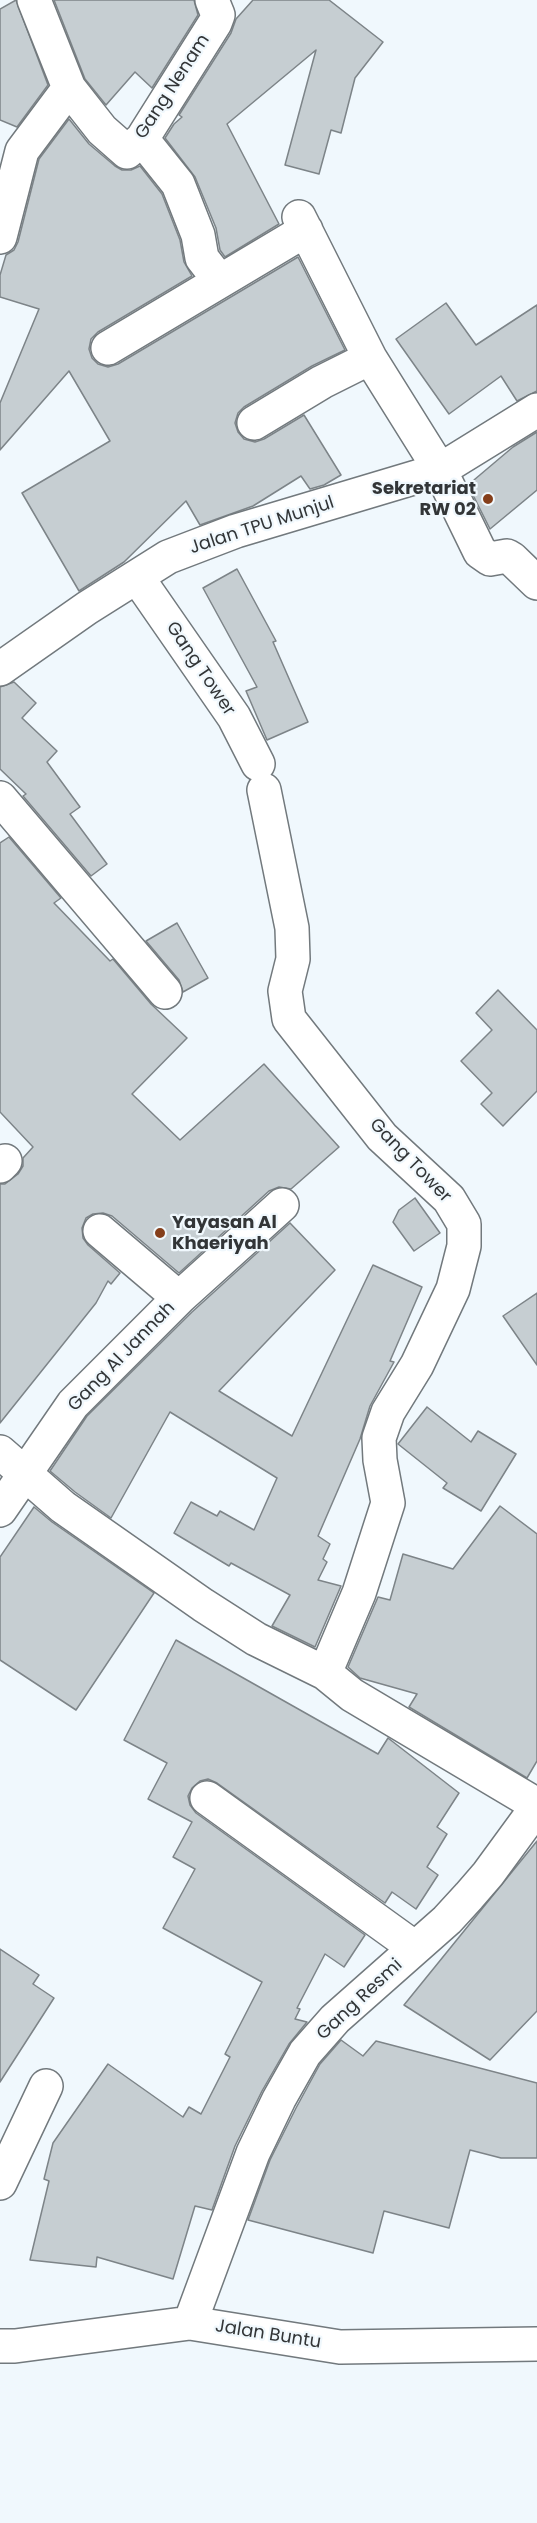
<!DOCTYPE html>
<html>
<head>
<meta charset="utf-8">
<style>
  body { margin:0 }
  canvas { display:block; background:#f0f8fd }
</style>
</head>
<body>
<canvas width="537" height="2523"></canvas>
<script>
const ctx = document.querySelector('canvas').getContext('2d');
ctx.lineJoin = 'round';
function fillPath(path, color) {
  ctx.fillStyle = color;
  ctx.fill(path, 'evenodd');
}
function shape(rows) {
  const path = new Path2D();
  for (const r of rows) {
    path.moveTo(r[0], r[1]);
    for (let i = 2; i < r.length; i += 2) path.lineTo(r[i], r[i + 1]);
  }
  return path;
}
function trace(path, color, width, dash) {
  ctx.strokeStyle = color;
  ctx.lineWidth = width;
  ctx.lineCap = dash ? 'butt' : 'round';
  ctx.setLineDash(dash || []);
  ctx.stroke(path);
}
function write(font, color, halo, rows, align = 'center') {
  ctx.font = font + ' Poppins,sans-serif';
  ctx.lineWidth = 4.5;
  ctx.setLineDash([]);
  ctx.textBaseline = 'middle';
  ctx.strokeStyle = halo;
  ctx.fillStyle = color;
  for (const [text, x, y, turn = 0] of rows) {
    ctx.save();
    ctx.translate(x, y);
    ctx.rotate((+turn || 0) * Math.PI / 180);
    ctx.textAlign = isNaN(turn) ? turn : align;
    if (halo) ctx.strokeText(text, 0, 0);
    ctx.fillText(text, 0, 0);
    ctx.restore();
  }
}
const building = shape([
  [16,0,48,85,17,127,0,120,0,9,16,0],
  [54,0,194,0,198,15,152,88,135,72,106,105,85,79,54,0],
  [253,0,329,0,383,42,355,78,341,133,331,130,319,174,285,165,316,50,227,124,279,224,225,257,220,250,216,228,195,177,165,138,174,124,182,117,179,115,231,33,236,19,253,0],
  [69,119,89,144,115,166,122,170,131,170,140,166,162,194,180,240,184,262,192,276,98,332,91,339,89,349,92,358,98,364,108,367,118,364,298,257,345,350,312,366,244,407,238,413,235,423,238,432,244,439,255,442,264,439,304,415,341,475,324,485,310,489,301,476,253,506,200,525,186,501,124,562,79,591,22,493,110,441,69,371,0,450,0,403,39,309,0,297,0,275,6,255,14,250,18,242,39,159,69,119],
  [446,303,476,345,537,305,537,391,517,401,501,376,449,414,396,339,446,303],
  [537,432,537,490,490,529,468,485,513,447,537,432],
  [237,569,276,641,273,642,308,722,267,740,246,691,257,687,203,588,237,569],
  [14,682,36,703,22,718,57,751,47,762,80,807,70,814,107,864,91,876,23,796,26,794,0,769,0,687,14,682],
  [9,837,61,898,54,903,110,961,113,959,151,1004,187,1038,132,1094,180,1140,264,1064,339,1147,291,1189,279,1187,269,1191,179,1273,112,1216,103,1213,93,1214,86,1218,82,1228,83,1238,88,1245,120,1273,111,1284,108,1281,96,1303,0,1423,0,1184,5,1184,18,1174,23,1166,23,1158,33,1147,0,1112,0,843,9,837],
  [177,923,208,978,183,992,179,980,146,941,177,923],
  [498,990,537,1030,537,1091,503,1126,481,1104,492,1093,461,1061,492,1030,476,1013,498,990],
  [415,1198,440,1233,414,1251,393,1222,399,1210,415,1198],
  [290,1223,335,1270,219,1391,292,1436,373,1265,422,1287,390,1361,394,1362,370,1406,360,1439,318,1536,330,1544,323,1559,327,1562,318,1580,341,1586,315,1647,272,1626,290,1595,231,1563,229,1566,174,1533,191,1502,217,1516,220,1511,254,1530,277,1478,170,1412,111,1518,75,1492,50,1471,87,1416,192,1312,290,1223],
  [537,1293,537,1365,503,1316,537,1293],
  [427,1407,471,1442,478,1431,516,1454,481,1511,443,1488,447,1483,398,1444,427,1407],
  [500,1506,537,1534,537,1761,527,1778,409,1707,417,1694,360,1678,348,1667,378,1597,390,1600,403,1554,453,1569,500,1506],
  [34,1507,52,1522,154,1593,76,1710,0,1660,0,1557,34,1507],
  [176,1640,378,1754,388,1738,459,1793,437,1827,447,1834,427,1867,438,1875,416,1909,392,1892,385,1903,217,1783,208,1779,200,1781,192,1788,188,1796,190,1805,196,1813,365,1935,344,1967,325,1954,297,2008,300,2009,295,2019,307,2022,289,2044,262,2091,235,2146,212,2210,195,2206,173,2279,97,2257,96,2267,30,2260,49,2181,44,2179,53,2143,108,2064,183,2117,189,2107,201,2114,230,2057,225,2054,262,1982,163,1928,195,1869,173,1857,192,1822,148,1799,167,1763,124,1740,176,1640],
  [537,1841,537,2011,490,2060,404,2005,537,1841],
  [0,1949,39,1975,33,1984,54,1998,0,2082,0,1949],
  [341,2040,363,2056,376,2041,537,2083,537,2158,501,2158,470,2150,449,2228,384,2211,373,2253,248,2220,270,2160,296,2108,320,2064,341,2040]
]);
const minor = shape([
  [34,0,69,88],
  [142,139,178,184,198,235,202,258,219,280],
  [299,217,370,358,440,470,480,552,490,559,507,556,512,559,537,583],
  [0,237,22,151,69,88,102,130,127,152,142,139,215,23,218,15,212,0],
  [108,348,306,230],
  [254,423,322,382,370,358],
  [137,577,234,717,258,764],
  [0,669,87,608,168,557,236,531,440,470,537,410],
  [264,790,292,928,293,959,285,991,289,1019,382,1137,449,1199,464,1224,464,1246,453,1289,417,1365,388,1412,379,1438,380,1460,388,1503,359,1593,325,1673],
  [0,798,165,992],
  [0,1166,5,1161],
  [100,1231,179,1298],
  [0,1452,63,1507,203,1605,256,1639,325,1673,352,1695,537,1805],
  [0,1510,73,1404,179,1298,282,1205],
  [207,1798,415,1948],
  [0,2183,46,2086],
  [190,2323,253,2153,279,2099,305,2053,335,2019,447,1920,469,1896,488,1874,537,1807],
  [0,2346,15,2346,190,2323,340,2347,537,2344]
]);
const markers = [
  [488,499,6,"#853f1b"],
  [160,1233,6,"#853f1b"]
];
const streetNames = [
  ["Gang Nenam",173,87,-57],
  ["Jalan TPU Munjul",262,526,-18],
  ["Gang Tower",200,669,56],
  ["Gang Tower",410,1161,46],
  ["Gang Al Jannah",122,1357,-46],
  ["Gang Resmi",360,2000,-43],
  ["Jalan Buntu",268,2335,9]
];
const poiNames = [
  ["Sekretariat",476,489],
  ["RW 02",476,510],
  ["Yayasan Al",172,1223,"left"],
  ["Khaeriyah",172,1244,"left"]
];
fillPath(building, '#c6ced2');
trace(building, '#7d8488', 1.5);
trace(minor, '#72797d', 36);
trace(minor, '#fff', 33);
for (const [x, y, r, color] of markers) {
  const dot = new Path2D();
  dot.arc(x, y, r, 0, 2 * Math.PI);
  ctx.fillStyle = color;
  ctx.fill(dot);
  trace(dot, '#f0f8fd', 2);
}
write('18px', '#323537', '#f0f8fd', streetNames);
write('bold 18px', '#323537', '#f0f8fd', poiNames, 'right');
</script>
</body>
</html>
